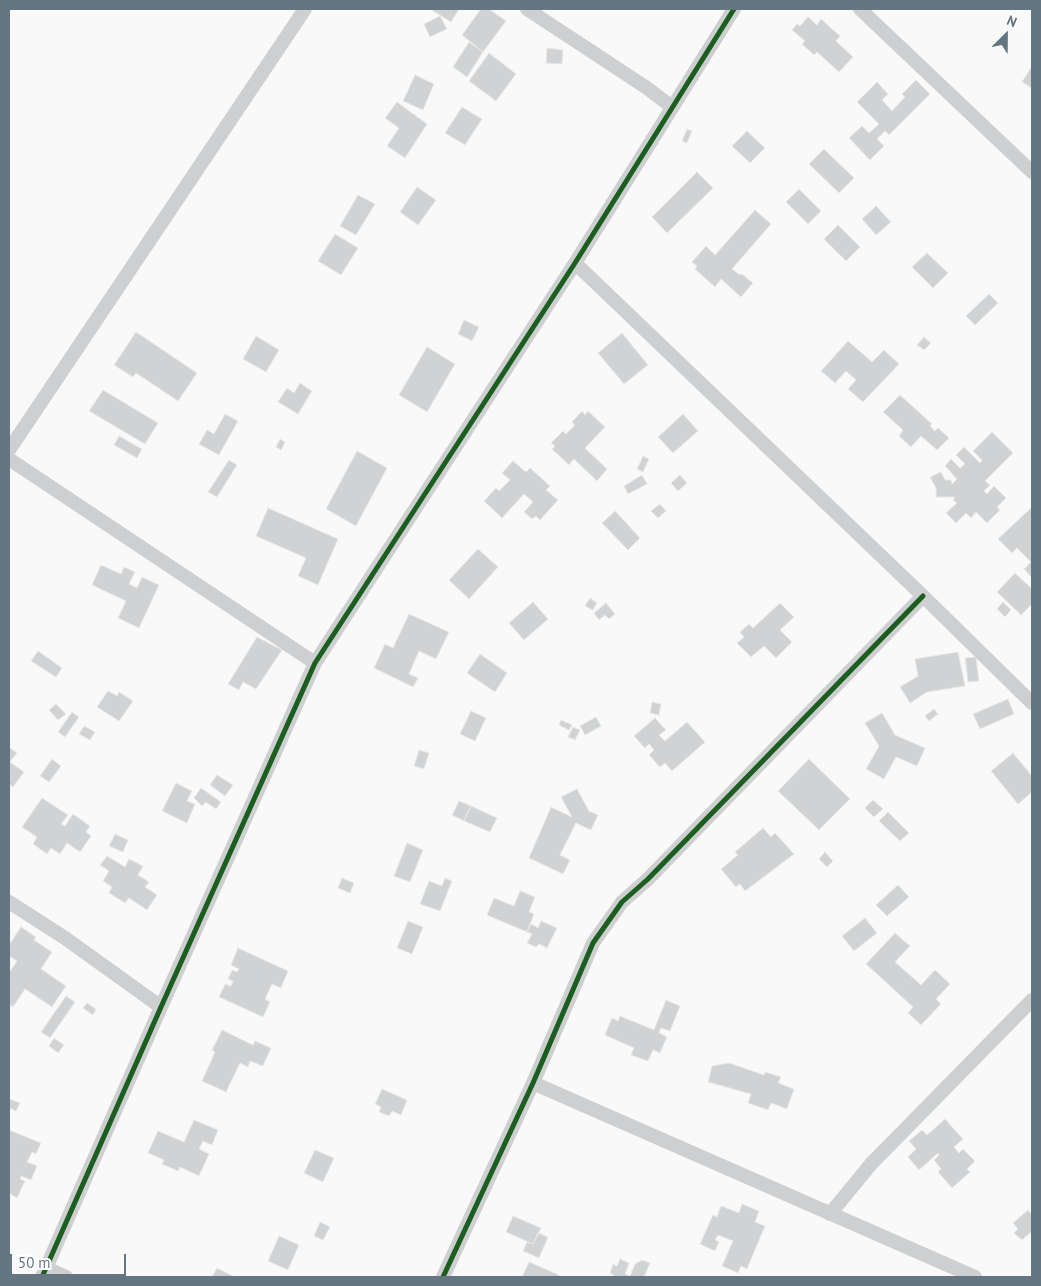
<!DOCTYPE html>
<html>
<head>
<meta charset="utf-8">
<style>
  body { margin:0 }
  #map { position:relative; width:1041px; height:1286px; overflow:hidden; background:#f9f9f9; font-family:"PT Sans",sans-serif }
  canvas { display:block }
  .frame { position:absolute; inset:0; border:10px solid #657683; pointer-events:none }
  .north { position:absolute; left:981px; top:10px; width:50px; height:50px; -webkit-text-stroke:4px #fff; paint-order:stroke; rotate:23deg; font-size:14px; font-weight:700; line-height:20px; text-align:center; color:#657683 }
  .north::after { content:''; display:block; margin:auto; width:18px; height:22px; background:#657683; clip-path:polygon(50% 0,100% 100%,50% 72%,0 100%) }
  .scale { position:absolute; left:10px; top:1254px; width:116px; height:22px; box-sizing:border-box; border:2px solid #657683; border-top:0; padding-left:6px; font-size:15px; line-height:18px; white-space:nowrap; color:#657683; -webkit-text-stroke:4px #fff; paint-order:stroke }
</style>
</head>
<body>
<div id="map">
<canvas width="1041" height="1286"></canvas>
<div class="frame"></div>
<div class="north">N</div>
<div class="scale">50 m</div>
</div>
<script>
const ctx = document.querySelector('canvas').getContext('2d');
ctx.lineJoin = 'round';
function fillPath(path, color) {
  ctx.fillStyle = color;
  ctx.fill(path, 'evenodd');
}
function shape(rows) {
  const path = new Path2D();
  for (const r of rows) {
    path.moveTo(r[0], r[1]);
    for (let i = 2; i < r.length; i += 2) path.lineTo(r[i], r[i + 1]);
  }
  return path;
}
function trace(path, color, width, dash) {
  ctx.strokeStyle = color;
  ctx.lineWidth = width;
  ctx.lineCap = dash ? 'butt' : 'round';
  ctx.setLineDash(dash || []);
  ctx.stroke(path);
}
const building = shape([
  [430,9,459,9,451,22,430,9],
  [481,9,489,9,506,21,483,52,462,35,481,9],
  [440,16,447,29,430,37,424,24,440,16],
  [808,17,817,25,821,19,840,36,836,41,853,57,839,72,817,52,814,55,802,44,805,41,792,30,797,24,800,26,808,17],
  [469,42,483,52,467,77,453,67,469,42],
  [547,48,563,50,562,64,546,63,547,48],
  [489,53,516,74,496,101,469,81,489,53],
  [1032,66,1032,88,1022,82,1032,66],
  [415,75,434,84,423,110,403,101,415,75],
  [916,80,930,94,889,135,885,131,877,139,884,146,870,160,849,138,862,126,869,133,879,124,857,102,877,82,888,94,882,100,892,111,905,97,902,94,916,80],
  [397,102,427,124,405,158,387,146,399,128,385,118,397,102],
  [462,107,482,119,465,145,445,133,462,107],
  [687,129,692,131,687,143,682,141,687,129],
  [747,131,765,148,750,163,732,146,747,131],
  [824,149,854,178,839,193,809,164,824,149],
  [697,172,713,188,667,233,652,217,697,172],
  [417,187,436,200,418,225,400,212,417,187],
  [799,189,821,211,808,224,786,202,799,189],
  [358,195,375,204,356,235,340,226,358,195],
  [876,206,891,222,876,235,862,219,876,206],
  [755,210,771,224,732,269,740,275,742,274,753,283,741,297,721,279,715,287,695,269,697,266,692,262,706,246,715,255,755,210],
  [838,225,860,247,846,261,824,239,838,225],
  [335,234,358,248,341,275,318,261,335,234],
  [927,253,948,273,933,288,912,267,927,253],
  [989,294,998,303,975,325,966,316,989,294],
  [464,320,479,327,472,341,458,334,464,320],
  [136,332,197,373,178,401,136,373,133,377,114,365,136,332],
  [622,333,648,365,624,384,598,353,622,333],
  [256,336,279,350,266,372,243,359,256,336],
  [924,337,931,343,924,350,917,345,924,337],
  [848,341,872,362,884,350,899,364,863,402,848,389,856,380,846,371,835,383,821,371,848,341],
  [427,347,455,364,427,412,399,395,427,347],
  [300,383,312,391,298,414,278,402,287,388,294,393,300,383],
  [103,390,158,423,145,444,89,411,103,390],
  [900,395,932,424,930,426,935,431,938,428,949,438,937,450,921,436,911,447,899,436,903,430,883,412,900,395],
  [582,411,585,415,588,411,605,427,585,448,607,469,597,481,574,459,569,465,552,449,555,446,551,443,563,431,566,434,575,425,572,422,582,411],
  [225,414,238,421,219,455,199,444,207,430,214,434,225,414],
  [683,414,698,431,673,453,658,437,683,414],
  [992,432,1013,453,985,481,990,485,984,491,987,494,994,486,1006,498,997,507,1000,510,987,523,976,512,971,518,966,513,956,523,946,513,957,503,953,500,955,497,936,497,936,488,930,477,941,472,945,480,951,480,952,484,957,479,945,466,951,459,960,468,965,464,956,455,964,447,980,463,982,460,973,451,992,432],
  [119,436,142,449,137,458,114,445,119,436],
  [280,439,285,442,281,450,276,447,280,439],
  [357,451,387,468,356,526,326,509,357,451],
  [643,456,649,459,643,472,637,469,643,456],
  [229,460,237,465,217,497,208,492,229,460],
  [513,461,526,472,530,468,550,486,546,490,558,500,540,520,536,516,532,519,524,512,533,502,524,494,502,518,484,501,496,488,499,491,510,480,502,473,513,461],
  [642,475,647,484,628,494,624,486,642,475],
  [680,475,687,483,678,491,671,483,680,475],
  [660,504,666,511,658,518,651,511,660,504],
  [1032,507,1032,578,1024,569,1031,562,1017,548,1012,553,998,539,1032,507],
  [268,508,338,539,318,585,298,576,306,558,256,536,268,508],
  [615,511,640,538,628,550,602,523,615,511],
  [478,549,498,567,469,599,449,580,478,549],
  [101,565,121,574,124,567,135,572,129,584,137,588,142,577,159,585,139,628,118,618,126,601,92,585,101,565],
  [1015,573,1032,589,1032,604,1021,615,997,592,1015,573],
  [590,598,597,603,593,610,585,606,590,598],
  [533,602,548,619,524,640,509,623,533,602],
  [1003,602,1011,610,1005,617,997,609,1003,602],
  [606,603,615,614,609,619,605,615,599,620,594,613,606,603],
  [780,603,794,617,780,630,792,642,776,658,764,646,751,657,737,643,744,637,740,632,749,624,753,628,780,603],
  [409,614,449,632,436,659,419,651,409,674,418,678,413,687,374,668,385,644,393,648,409,614],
  [257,637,282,650,256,689,243,682,239,690,228,684,257,637],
  [38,651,62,668,56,677,31,661,38,651],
  [958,652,965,686,927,692,910,703,900,687,918,676,915,659,958,652],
  [480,654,507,673,495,692,467,673,480,654],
  [976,657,979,681,968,682,965,658,976,657],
  [108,691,117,696,119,692,133,701,119,721,97,707,108,691],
  [1008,699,1014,714,980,729,973,714,1008,699],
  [652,702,661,704,659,715,650,713,652,702],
  [56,704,66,714,58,720,49,710,56,704],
  [934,709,938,714,929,721,925,716,934,709],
  [471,711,486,718,475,741,460,734,471,711],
  [72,712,79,717,65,737,58,732,72,712],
  [882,713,895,735,925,748,917,766,896,757,884,779,866,769,879,746,865,723,882,713],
  [596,717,601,726,585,735,580,726,596,717],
  [655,718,666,730,659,735,665,741,687,722,705,742,672,771,665,763,660,767,649,755,654,750,649,744,645,748,634,736,655,718],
  [561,720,572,725,569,730,559,725,561,720],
  [84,726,95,732,90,740,79,734,84,726],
  [573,727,580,730,575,740,568,737,573,727],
  [9,747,17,753,10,762,24,772,13,787,9,784,9,747],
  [419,750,429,753,424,769,414,766,419,750],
  [1013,753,1032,776,1032,792,1018,804,991,771,1013,753],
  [52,759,61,766,49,782,40,776,52,759],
  [809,759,850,799,819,830,778,791,809,759],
  [217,775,233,785,225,796,210,785,217,775],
  [176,783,192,791,187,801,195,804,187,823,162,811,176,783],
  [201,788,221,802,216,809,206,802,202,806,194,798,201,788],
  [577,789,589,811,598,815,591,830,576,823,560,855,570,860,563,874,529,858,551,807,572,817,561,797,577,789],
  [42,798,68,815,61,824,65,826,73,814,90,826,86,832,91,836,80,852,67,843,60,854,51,848,47,854,33,844,37,837,22,827,42,798],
  [873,800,883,809,874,817,865,808,873,800],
  [459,801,471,806,464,821,452,815,459,801],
  [471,806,497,818,490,832,464,821,471,806],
  [888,812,909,833,900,841,879,821,888,812],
  [763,828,771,837,775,833,794,854,745,891,740,884,736,887,721,869,738,855,735,852,763,828],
  [115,834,128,840,123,852,109,846,115,834],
  [407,843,423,850,410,882,394,876,407,843],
  [825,852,833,861,827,867,819,859,825,852],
  [107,856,125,867,129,859,143,866,138,875,149,882,145,887,157,895,147,910,129,898,125,903,109,893,112,887,103,881,109,871,100,865,107,856],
  [342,878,354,883,350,893,338,888,342,878],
  [445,878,452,881,440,911,420,904,429,881,442,886,445,878],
  [898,885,909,897,887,916,876,905,898,885],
  [520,891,535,897,529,912,534,914,527,932,487,915,494,898,514,906,520,891],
  [865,918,877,933,854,951,842,936,865,918],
  [408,921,423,927,412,954,397,948,408,921],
  [541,921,557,928,547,948,539,944,536,947,527,943,532,934,527,932,531,924,538,928,541,921],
  [21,927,36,937,34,940,52,952,41,969,66,986,52,1007,25,989,13,1007,9,1004,9,973,17,961,9,956,9,945,21,927],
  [895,933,910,946,895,962,921,985,935,970,950,984,936,999,941,1004,921,1025,908,1013,913,1007,866,964,895,933],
  [238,948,288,971,281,988,272,984,265,999,270,1002,263,1017,219,997,225,984,231,986,233,981,228,979,232,970,237,972,239,969,231,965,238,948],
  [66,996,75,1002,50,1038,41,1032,66,996],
  [666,1000,680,1006,670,1031,661,1028,659,1033,667,1037,660,1053,653,1050,648,1061,631,1055,634,1048,605,1035,612,1018,618,1021,620,1016,654,1030,666,1000],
  [87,1003,96,1009,93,1015,83,1008,87,1003],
  [222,1030,253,1045,255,1041,271,1048,263,1066,250,1061,248,1067,240,1063,226,1092,202,1081,215,1052,212,1050,222,1030],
  [54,1038,64,1045,58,1053,49,1046,54,1038],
  [729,1063,764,1075,765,1072,781,1077,778,1083,794,1089,787,1109,771,1103,768,1110,748,1103,751,1094,708,1082,712,1066,729,1063],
  [382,1089,407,1100,401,1115,392,1111,389,1116,379,1112,381,1107,375,1104,382,1089],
  [9,1099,20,1103,16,1111,9,1108,9,1099],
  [945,1119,963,1139,954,1147,959,1153,963,1149,975,1161,967,1169,970,1172,952,1188,938,1172,941,1169,934,1160,939,1155,938,1153,919,1170,908,1157,916,1149,909,1141,922,1130,927,1135,945,1119],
  [194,1120,218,1130,212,1145,203,1141,199,1149,209,1154,199,1176,180,1167,178,1171,162,1164,164,1160,148,1153,158,1131,184,1142,194,1120],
  [9,1130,41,1143,36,1154,32,1152,27,1162,37,1166,31,1180,21,1176,20,1179,25,1181,17,1198,9,1193,9,1130],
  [315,1150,334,1158,323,1182,304,1173,315,1150],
  [742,1204,759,1211,755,1222,765,1226,747,1269,741,1266,738,1273,722,1266,733,1241,718,1235,715,1240,719,1242,715,1251,700,1244,713,1215,717,1217,721,1206,739,1213,742,1204],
  [1028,1210,1032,1215,1032,1231,1022,1240,1014,1233,1018,1229,1013,1223,1028,1210],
  [513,1216,541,1228,533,1244,506,1232,513,1216],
  [320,1222,330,1227,323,1240,314,1236,320,1222],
  [538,1233,548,1237,539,1258,523,1251,527,1242,533,1244,538,1233],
  [279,1236,299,1245,288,1270,268,1261,279,1236],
  [620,1259,629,1263,625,1274,630,1276,635,1264,642,1260,650,1263,644,1277,613,1277,614,1275,610,1273,613,1264,617,1266,620,1259],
  [529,1262,559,1275,558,1277,522,1277,529,1262],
  [217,1268,235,1277,212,1277,217,1268]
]);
const street = shape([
  [527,9,647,88,672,107],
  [860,9,1032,172],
  [575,263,923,596,1032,703],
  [9,450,305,9],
  [9,459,315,663],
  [9,902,65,938,161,1007],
  [533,1083,975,1277],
  [830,1214,871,1164,1032,1000],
  [46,1268,66,1277],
  [42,1277,161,1007,315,663,575,263,734,9],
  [443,1277,533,1083,593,943,622,902,648,879,923,596]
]);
const cycleway = shape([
  [42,1277,161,1007,315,663,575,263,734,9],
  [443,1277,533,1083,593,943,622,902,648,879,923,596]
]);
fillPath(building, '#d0d2d3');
trace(building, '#e8e8e8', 1);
trace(street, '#cecfd0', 14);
trace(cycleway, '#1b5e20', 5);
</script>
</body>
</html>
